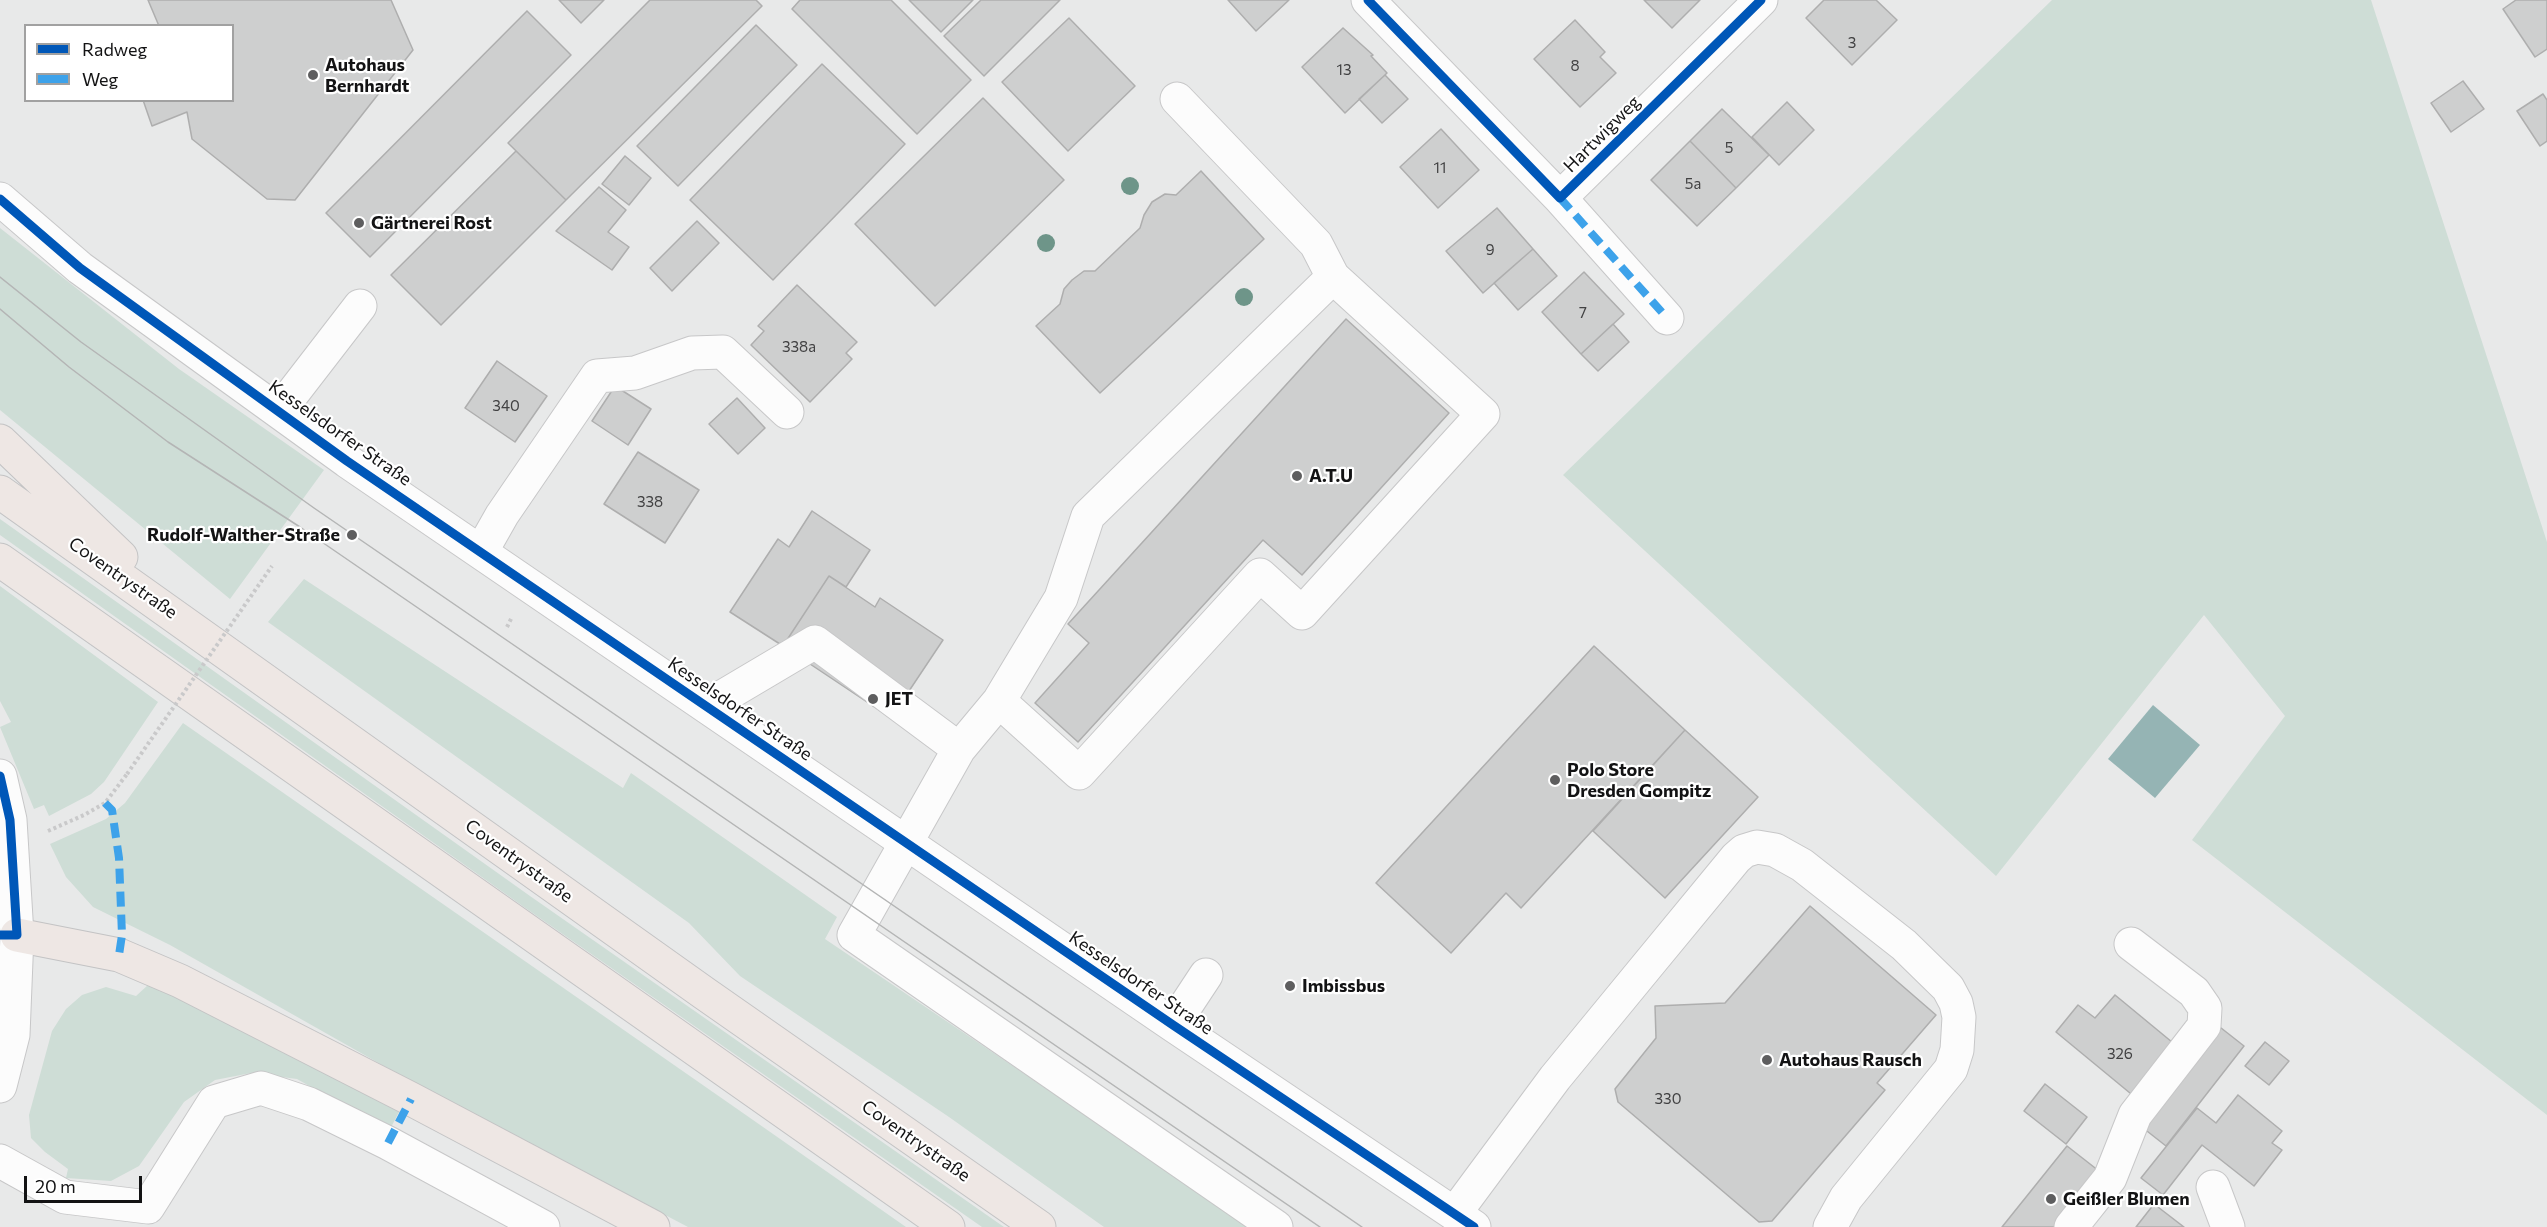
<!DOCTYPE html>
<html>
<head>
<meta charset="utf-8">
<style>
  body { margin:0 }
  #map { position:relative; width:2547px; height:1227px; overflow:hidden; background:#e8e9e9; font-family:Commissioner,sans-serif }
  canvas { display:block }
  .legend { position:absolute; left:24px; top:24px; width:210px; height:78px; box-sizing:border-box; background:#fff; border:2px solid #a1a1a1; margin:0; padding:8px 10px; list-style:none; font-size:18px; color:#131314 }
  .legend li { display:flex; align-items:center; gap:12px; height:30px }
  .legend b { width:30px; border:2px solid #a1a1a1 }
  .scale { position:absolute; left:24px; top:1176px; width:118px; height:27px; box-sizing:border-box; border:3px solid #131314; border-top:0; padding-left:8px; font-size:18px; line-height:21px; white-space:nowrap; color:#131314; -webkit-text-stroke:4px #fff; paint-order:stroke }
</style>
</head>
<body>
<div id="map">
<canvas width="2547" height="1227"></canvas>
<ul class="legend">
<li><b style="height:8px;background:#0057b8"></b>Radweg</li>
<li><b style="height:8px;background:#3da2ea"></b>Weg</li>
</ul>
<div class="scale">20 m</div>
</div>
<script>
const ctx = document.querySelector('canvas').getContext('2d');
ctx.lineJoin = 'round';
function fillPath(path, color) {
  ctx.fillStyle = color;
  ctx.fill(path, 'evenodd');
}
function shape(rows) {
  const path = new Path2D();
  for (const r of rows) {
    path.moveTo(r[0], r[1]);
    for (let i = 2; i < r.length; i += 2) path.lineTo(r[i], r[i + 1]);
  }
  return path;
}
function trace(path, color, width, dash) {
  ctx.strokeStyle = color;
  ctx.lineWidth = width;
  ctx.lineCap = dash ? 'butt' : 'round';
  ctx.setLineDash(dash || []);
  ctx.stroke(path);
}
function write(font, color, halo, rows, align = 'center') {
  ctx.font = font + ' Commissioner,sans-serif';
  ctx.lineWidth = 4.5;
  ctx.setLineDash([]);
  ctx.textBaseline = 'middle';
  ctx.strokeStyle = halo;
  ctx.fillStyle = color;
  for (const [text, x, y, turn = 0] of rows) {
    ctx.save();
    ctx.translate(x, y);
    ctx.rotate((+turn || 0) * Math.PI / 180);
    ctx.textAlign = isNaN(turn) ? turn : align;
    if (halo) ctx.strokeText(text, 0, 0);
    ctx.fillText(text, 0, 0);
    ctx.restore();
  }
}
const green = shape([
  [2052,0,2371,0,2547,542,2547,1115,2192,840,2285,716,2204,615,1996,876,1563,475],
  [0,228,179,369,324,470,230,599,0,410],
  [0,519,530,896,1004,1227,982,1227,524,907,0,535],
  [304,579,623,788,631,773,837,917,825,939,1251,1227,1104,1227,949,1117,740,976,689,923,268,622],
  [0,586,158,702,104,782,91,794,49,816,44,805,34,809,0,727,11,722,0,701],
  [183,723,743,1113,906,1227,688,1227,414,1083,170,945,93,907,66,877,50,844,106,819,125,803],
  [148,985,185,998,399,1112,389,1131,297,1079,251,1073,215,1080,184,1102,139,1166,111,1181,66,1178,68,1169,45,1152,31,1138,29,1115,52,1031,66,1009,82,995,106,987,136,996]
]);
const water = shape([
  [2153,705,2200,745,2155,798,2108,759]
]);
const building = shape([
  [148,0,391,0,413,50,295,200,267,199,192,139,187,112,152,126,143,100,232,100,232,26,159,26,148,0],
  [559,0,604,0,581,23,559,0],
  [650,0,756,0,762,6,566,200,508,143,650,0],
  [800,0,891,0,971,80,917,134,792,9,800,0],
  [909,0,973,0,941,32,909,0],
  [981,0,1060,0,984,76,944,36,981,0],
  [1228,0,1289,0,1256,31,1228,0],
  [1644,0,1700,0,1672,28,1644,0],
  [1824,0,1876,0,1897,20,1852,65,1806,18,1824,0],
  [2516,0,2547,0,2547,49,2535,57,2503,9,2516,0],
  [527,11,571,55,370,257,326,213,527,11],
  [1069,18,1135,86,1068,151,1002,82,1069,18],
  [1575,20,1605,52,1600,57,1616,73,1580,107,1534,59,1575,20],
  [756,25,797,65,678,186,637,146,756,25],
  [1343,28,1373,55,1371,56,1387,73,1345,113,1302,67,1343,28],
  [822,64,905,144,773,280,690,200,822,64],
  [1385,75,1408,99,1382,123,1359,99,1385,75],
  [2463,81,2484,109,2451,132,2431,103,2463,81],
  [2543,94,2547,100,2547,141,2540,146,2517,111,2543,94],
  [983,98,1064,180,935,306,855,224,983,98],
  [1787,102,1814,130,1779,165,1752,137,1787,102],
  [1722,109,1769,155,1736,188,1690,141,1722,109],
  [1441,129,1479,170,1438,208,1400,167,1441,129],
  [1690,141,1736,188,1697,226,1651,180,1690,141],
  [516,151,566,200,441,325,391,275,516,151],
  [625,156,651,178,629,205,602,184,625,156],
  [1201,171,1264,239,1100,393,1036,326,1060,304,1064,289,1072,280,1084,271,1095,271,1140,228,1144,215,1152,202,1165,194,1176,195,1201,171],
  [599,187,626,210,608,232,629,247,612,270,556,231,599,187],
  [1497,208,1533,249,1483,293,1446,251,1497,208],
  [697,221,719,243,672,291,650,268,697,221],
  [1533,249,1557,276,1518,310,1494,283,1533,249],
  [1584,272,1624,314,1581,354,1542,312,1584,272],
  [797,285,857,342,846,353,852,359,810,402,751,345,764,331,758,326,797,285],
  [1346,319,1449,413,1302,575,1263,540,1078,742,1035,703,1089,643,1068,624,1346,319],
  [1613,324,1629,342,1598,371,1581,354,1613,324],
  [497,361,547,396,515,442,465,408,497,361],
  [615,386,651,409,628,445,592,421,615,386],
  [737,398,765,428,738,454,709,424,737,398],
  [638,452,699,490,665,543,604,504,638,452],
  [812,511,870,550,846,587,829,576,783,646,730,612,778,539,789,547,812,511],
  [829,576,875,607,880,598,943,640,891,718,783,646,829,576],
  [1594,646,1685,730,1521,908,1506,893,1451,953,1376,883,1594,646],
  [1685,730,1758,797,1665,898,1593,831,1685,730],
  [1810,906,1936,1015,1877,1083,1885,1090,1772,1221,1759,1222,1618,1102,1615,1089,1656,1038,1655,1006,1725,1003,1810,906],
  [2115,995,2178,1047,2136,1098,2056,1032,2078,1005,2095,1018,2115,995],
  [2216,1024,2244,1046,2166,1146,2138,1124,2216,1024],
  [2265,1042,2289,1061,2269,1085,2245,1066,2265,1042],
  [2045,1084,2087,1117,2066,1144,2024,1111,2045,1084],
  [2238,1095,2282,1131,2272,1143,2282,1150,2254,1186,2202,1145,2163,1195,2141,1178,2197,1108,2216,1123,2238,1095],
  [2067,1146,2099,1171,2055,1227,2002,1227,2067,1146],
  [2154,1204,2184,1227,2136,1227,2154,1204]
]);
const path = shape([
  [507,627,512,617],
  [48,831,84,815,105,803,127,774]
]);
const minor = shape([
  [1368,0,1560,198,1761,0],
  [1560,198,1667,318],
  [0,199,80,268,347,461,1173,1025,1474,1227],
  [279,411,360,306],
  [481,552,502,515,597,376,635,373,692,353,723,352,787,412],
  [999,701,1079,773,1260,575,1302,613,1483,414,1333,277],
  [707,706,815,642,959,749,854,935,1276,1227],
  [959,749,999,701,1061,598,1088,516,1333,277,1316,244,1177,99],
  [0,776,10,820,17,935,13,1035,0,1086],
  [1173,1025,1206,975],
  [0,1161,65,1197,148,1207,214,1102,261,1088,309,1104,388,1143,543,1227],
  [2213,1187,2228,1227],
  [1455,1213,1555,1078,1647,966,1736,858,1744,851,1757,847,1775,850,1802,865,1904,945,1948,988,1956,1003,1959,1017,1957,1050,1951,1069,1846,1198,1830,1227],
  [2071,1227,2110,1178,2135,1115,2204,1026,2205,1008,2194,992,2131,944]
]);
const highway = shape([
  [0,441,121,557],
  [0,492,704,993,1039,1227],
  [0,560,948,1227],
  [17,935,119,955,180,981,411,1099,653,1227]
]);
const tram = shape([
  [0,277,81,342,314,508,1362,1227],
  [0,309,69,367,168,442,300,527,1320,1227]
]);
const pathBridge = shape([
  [127,774,272,566]
]);
const quiet = shape([
  [1560,198,1667,318],
  [105,803,112,810,119,858,122,935,119,955],
  [388,1143,411,1099]
]);
const cycleway = shape([
  [1368,0,1560,198,1761,0],
  [0,199,80,268,347,461,1173,1025,1474,1227],
  [0,776,10,820,17,935,0,935]
]);
const trees = [
  [1130,186],
  [1046,243],
  [1244,297]
];
const markers = [
  [313,75,6,"#5e5e5f"],
  [359,223,6,"#5e5e5f"],
  [1297,476,6,"#5e5e5f"],
  [352,535,6,"#5e5e5f"],
  [873,699,6,"#5e5e5f"],
  [1555,780,6,"#5e5e5f"],
  [1290,986,6,"#5e5e5f"],
  [1767,1060,6,"#5e5e5f"],
  [2051,1199,6,"#5e5e5f"]
];
const numberNames = [
  ["3",1852,43],
  ["8",1575,66],
  ["13",1344,70],
  ["5",1729,148],
  ["11",1440,168],
  ["5a",1693,184],
  ["9",1490,250],
  ["7",1583,313],
  ["338a",799,347],
  ["340",506,406],
  ["338",650,502],
  ["326",2120,1054],
  ["330",1668,1099]
];
const poiNames = [
  ["Autohaus",325,65],
  ["Bernhardt",325,86],
  ["Gärtnerei Rost",371,223],
  ["A.T.U",1309,476],
  ["Rudolf-Walther-Straße",340,535,"right"],
  ["JET",885,699],
  ["Polo Store",1567,770],
  ["Dresden Gompitz",1567,791],
  ["Imbissbus",1302,986],
  ["Autohaus Rausch",1779,1060],
  ["Geißler Blumen",2063,1199]
];
const streetNames = [
  ["Hartwigweg",1602,134,-45],
  ["Kesselsdorfer Straße",340,433,35],
  ["Coventrystraße",123,578,35],
  ["Kesselsdorfer Straße",740,709,34],
  ["Coventrystraße",519,861,36],
  ["Kesselsdorfer Straße",1141,983,34],
  ["Coventrystraße",916,1141,35]
];
fillPath(green, '#ceddd6');
fillPath(water, '#95b4b4');
fillPath(building, '#cecfcf');
trace(building, '#aeaeae', 1.5);
trace(minor, '#c7c7c8', 35);
trace(highway, '#c3c3c4', 35);
trace(path, '#c9c9ca', 4, [3, 3]);
trace(minor, '#fcfcfc', 33);
trace(highway, '#eee7e4', 33);
trace(tram, '#b4b5b5', 1.5);
trace(pathBridge, '#c9c9ca', 4, [3, 3]);
trace(quiet, '#3da2ea', 8, [15, 8]);
trace(cycleway, '#0057b8', 9);
ctx.fillStyle = '#6e9589';
for (const [x, y] of trees) {
  ctx.beginPath();
  ctx.arc(x, y, 9, 0, 2 * Math.PI);
  ctx.fill();
}
for (const [x, y, r, color] of markers) {
  const dot = new Path2D();
  dot.arc(x, y, r, 0, 2 * Math.PI);
  ctx.fillStyle = color;
  ctx.fill(dot);
  trace(dot, '#fff', 2);
}
write('15px', '#424243', null, numberNames);
write('bold 18px', '#131314', '#fff', poiNames, 'left');
write('18px', '#131314', '#fff', streetNames);
</script>
</body>
</html>
